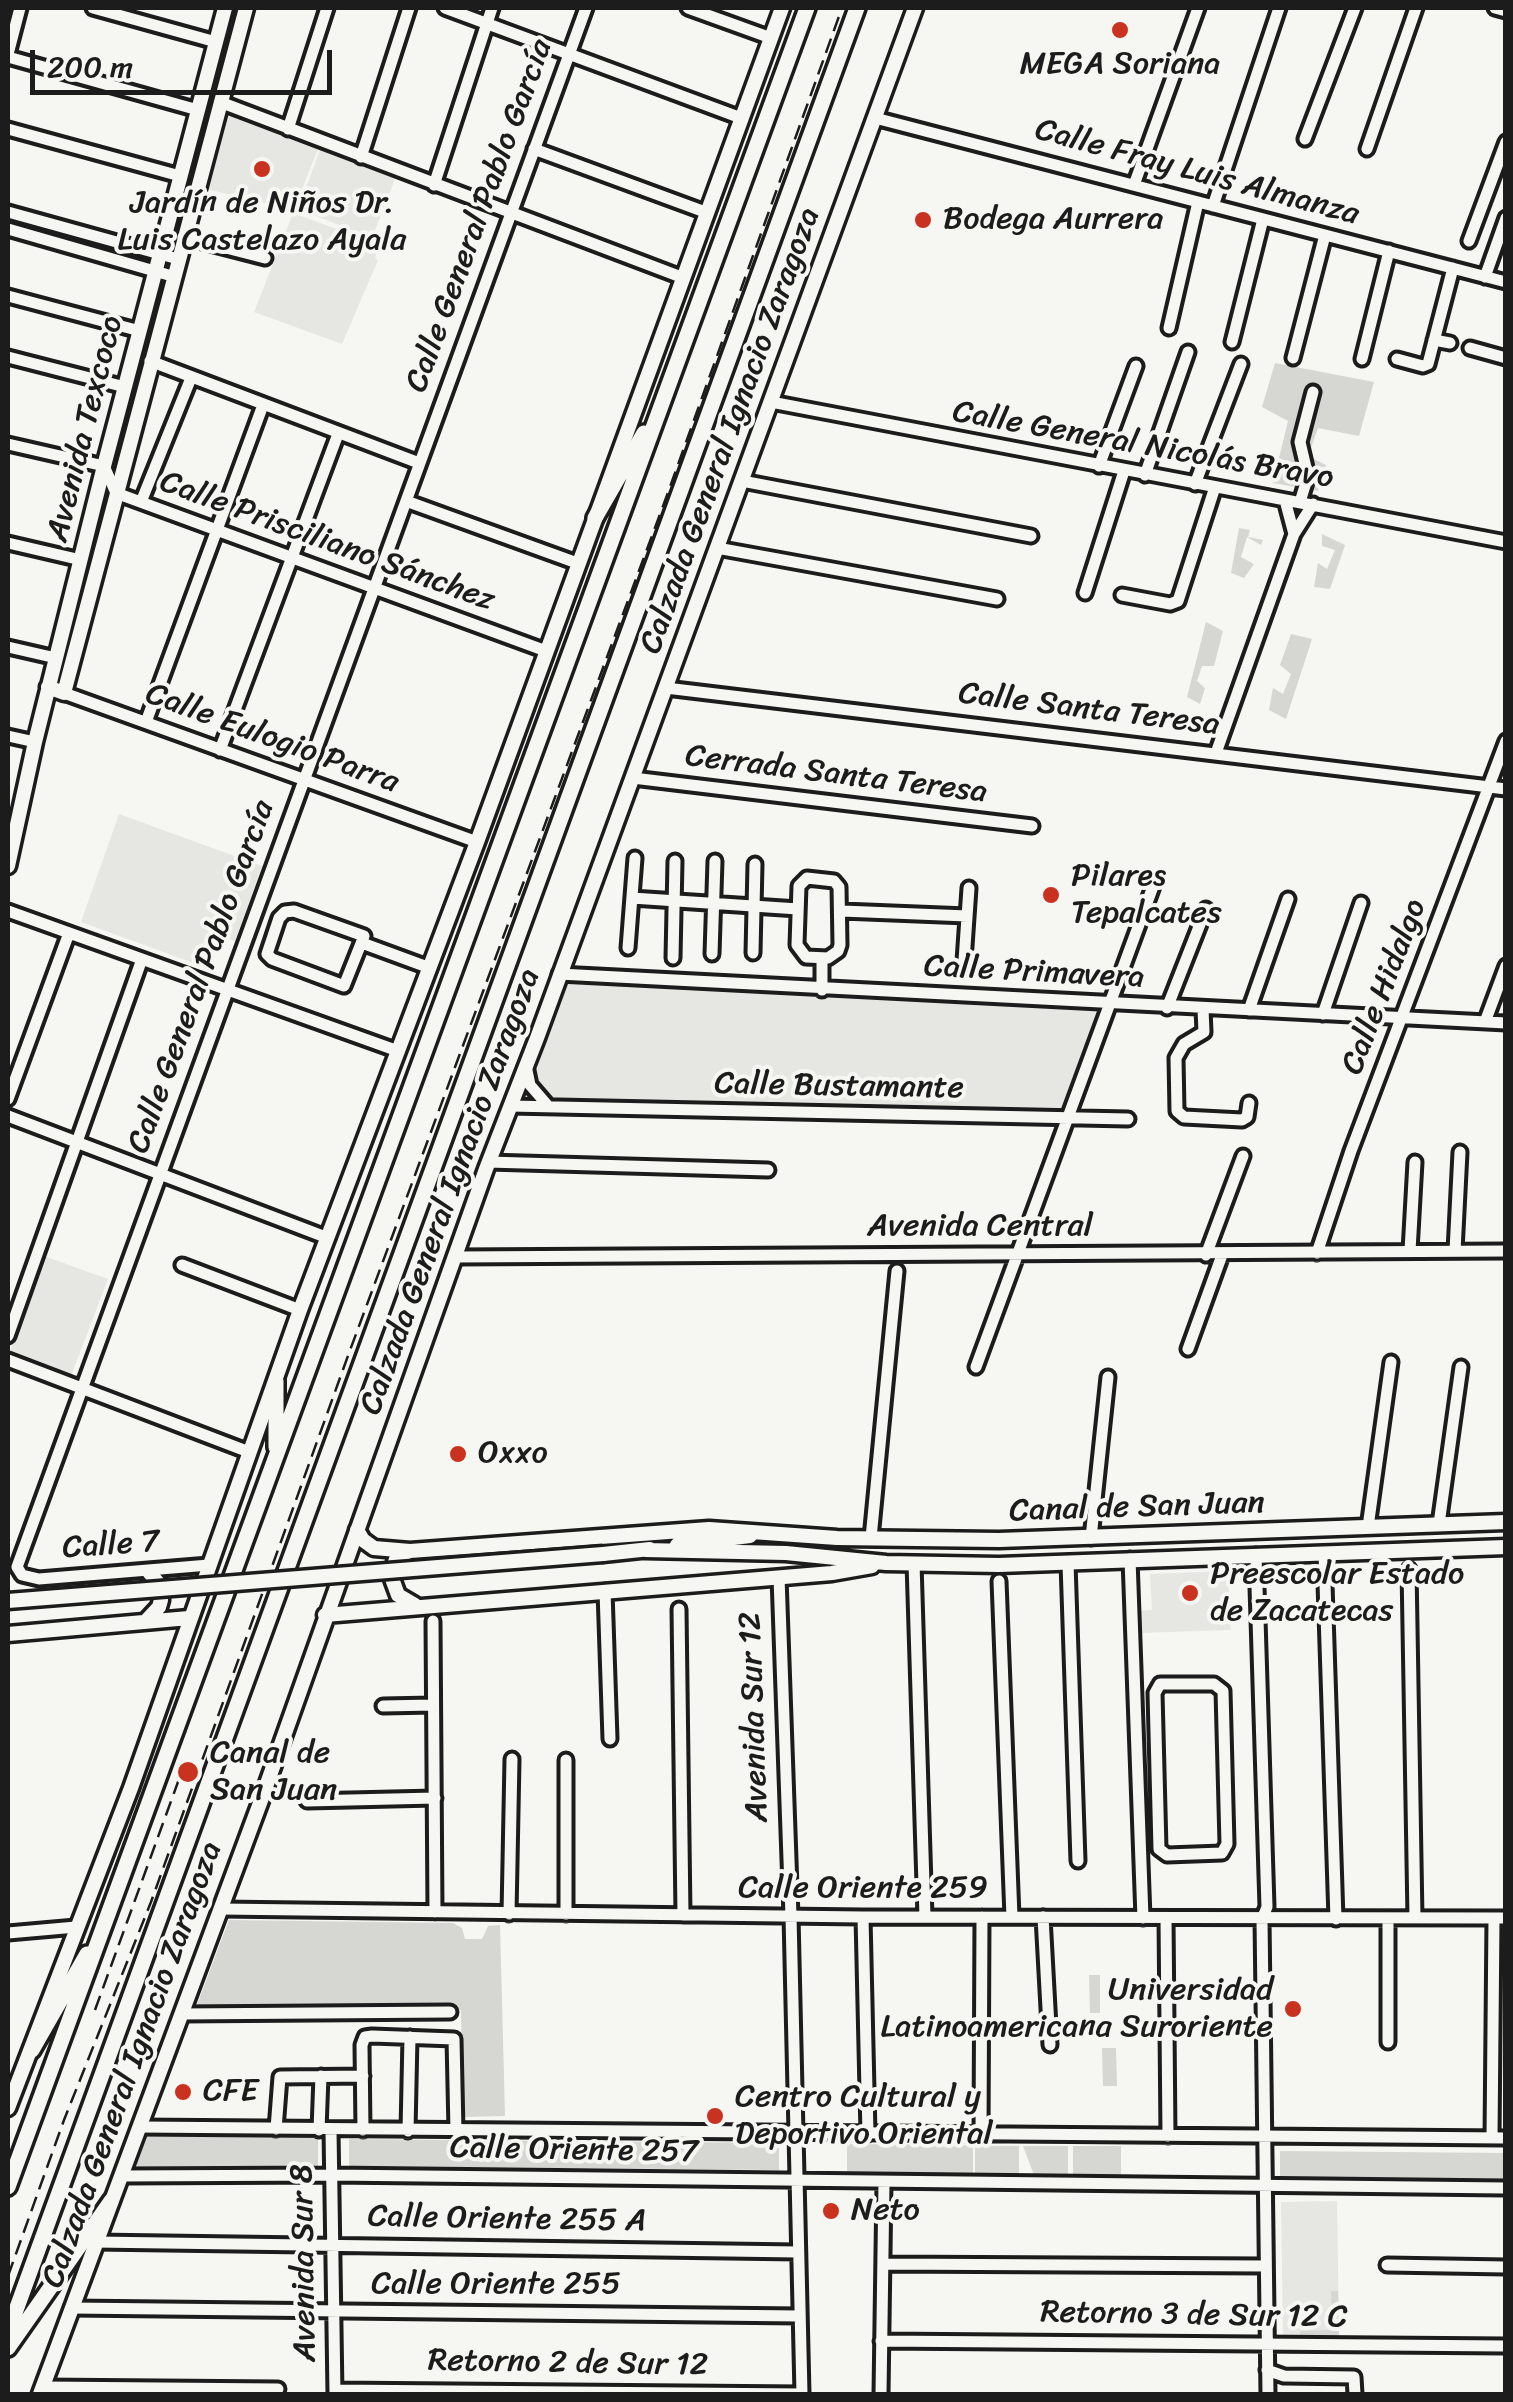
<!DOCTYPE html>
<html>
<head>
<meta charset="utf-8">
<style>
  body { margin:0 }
  #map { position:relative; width:1513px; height:2402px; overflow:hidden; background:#f6f6f2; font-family:Sriracha,sans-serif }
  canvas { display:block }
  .frame { position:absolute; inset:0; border:10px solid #1c1c1c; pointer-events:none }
  .scale { position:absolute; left:30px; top:50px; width:302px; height:45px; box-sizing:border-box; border:5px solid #1c1c1c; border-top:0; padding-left:12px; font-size:30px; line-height:35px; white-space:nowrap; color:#1c1c1c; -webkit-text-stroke:8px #f6f6f2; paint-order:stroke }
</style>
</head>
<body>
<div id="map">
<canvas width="1513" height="2402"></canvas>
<div class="frame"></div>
<div class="scale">200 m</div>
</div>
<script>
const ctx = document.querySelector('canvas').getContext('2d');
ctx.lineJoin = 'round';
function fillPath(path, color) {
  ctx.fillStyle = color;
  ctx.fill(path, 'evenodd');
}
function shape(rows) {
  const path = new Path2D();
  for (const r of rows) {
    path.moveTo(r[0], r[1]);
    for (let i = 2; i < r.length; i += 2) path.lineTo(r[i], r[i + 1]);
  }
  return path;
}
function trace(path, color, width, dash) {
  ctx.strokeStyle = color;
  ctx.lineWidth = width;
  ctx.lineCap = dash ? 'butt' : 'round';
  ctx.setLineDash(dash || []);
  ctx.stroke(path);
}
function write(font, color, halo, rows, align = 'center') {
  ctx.font = font + ' Sriracha,sans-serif';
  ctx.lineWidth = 8;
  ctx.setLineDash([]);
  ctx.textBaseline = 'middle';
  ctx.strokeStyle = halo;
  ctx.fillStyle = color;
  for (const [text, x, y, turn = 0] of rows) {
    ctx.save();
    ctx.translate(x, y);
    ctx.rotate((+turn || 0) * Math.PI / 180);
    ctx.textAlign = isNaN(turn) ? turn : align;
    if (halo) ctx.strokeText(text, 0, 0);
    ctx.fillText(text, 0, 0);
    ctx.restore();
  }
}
const built = shape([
  [227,114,318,149,294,210,207,189],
  [320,150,395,179,372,238,298,209],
  [293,213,380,245,375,258,378,260,342,344,254,312],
  [119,814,262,866,235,941,210,932,199,965,81,922],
  [566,980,1103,1008,1062,1115,561,1103,548,1098,538,1086,535,1071],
  [44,1256,108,1279,71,1376,9,1354],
  [1228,1571,1231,1630,1138,1633,1137,1611,1152,1610,1150,1574],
  [1337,2201,1339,2336,1283,2337,1281,2202]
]);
const green = shape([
  [1275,363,1374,382,1359,436,1318,428,1308,456,1326,465,1318,491,1273,483,1288,421,1262,407],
  [1239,528,1250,530,1248,537,1263,540,1261,545,1247,537,1241,557,1254,564,1244,578,1231,573],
  [1322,534,1345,545,1330,589,1314,587,1318,563,1327,569,1335,550,1322,546],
  [1206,622,1223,631,1214,666,1202,666,1197,681,1205,688,1200,704,1187,697],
  [1291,634,1312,639,1286,719,1269,710,1273,688,1283,694,1291,674,1280,665],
  [229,1920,453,1923,462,1928,465,1939,482,1939,488,1926,500,1925,505,2116,463,2117,461,2010,195,2010],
  [1089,1975,1100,1975,1100,2013,1090,2013],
  [1102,2048,1116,2048,1117,2086,1103,2086],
  [318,2133,318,2166,134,2169,146,2135],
  [349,2139,779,2143,779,2170,349,2166],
  [847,2144,973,2145,973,2175,847,2175],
  [975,2146,1019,2146,1019,2176,975,2175],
  [1023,2146,1068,2146,1068,2175,1034,2175],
  [1073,2146,1121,2146,1121,2176,1073,2176],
  [1280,2151,1505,2153,1505,2180,1280,2179],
  [1331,2291,1338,2291,1339,2336,1300,2336,1300,2331,1332,2330]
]);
const minor = shape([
  [93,8,216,42],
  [445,8,741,118],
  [688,8,771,38],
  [1495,8,1506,11],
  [8,54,20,8],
  [8,57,198,110],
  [220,102,681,277],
  [875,118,1506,282],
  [8,129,180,176],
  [288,129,327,8],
  [1305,139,1355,8],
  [534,149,705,212],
  [1367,149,1416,8],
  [361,157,409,8],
  [434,185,492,8],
  [1134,185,1198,8],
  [1213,206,1279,8],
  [8,212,178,259],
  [8,229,172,276],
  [183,237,265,258],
  [1469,241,1506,142],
  [1485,277,1506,218],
  [8,296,140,331],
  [1169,328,1198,202],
  [1434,340,1450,343],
  [1232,342,1263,219],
  [1470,348,1506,358],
  [8,357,125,387],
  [1293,358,1325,235],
  [1362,359,1389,251],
  [1397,359,1423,366,1428,364,1453,268],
  [150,361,419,463],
  [771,402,1506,542],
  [8,444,104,466,116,493,546,651],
  [1099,466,1136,366],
  [1145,475,1188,352],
  [742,481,1031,536],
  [1195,484,1241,364],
  [1285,500,1294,534],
  [406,501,577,563],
  [141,502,191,378],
  [1300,502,1308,476,1300,442,1313,392],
  [8,543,81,560],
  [717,548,997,599],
  [1085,593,1124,471],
  [1122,595,1170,604,1178,601,1215,487],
  [8,647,56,658],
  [666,688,1506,789],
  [64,693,477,842],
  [146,722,263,405],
  [8,736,35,742],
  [220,750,338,434],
  [1216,753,1294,534,1313,504],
  [633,778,1032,826],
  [807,878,834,881,839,887,840,945,838,951,828,958,806,957,797,945,799,886,807,878],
  [632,898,798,909],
  [8,911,398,1051],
  [294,911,364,936,344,986,272,959,267,954,279,918,285,912,294,911],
  [842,911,967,916],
  [362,943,430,968],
  [628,948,635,858],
  [753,953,755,864],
  [712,954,715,861],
  [673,958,675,861],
  [964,961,969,888],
  [559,974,1506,1023],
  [822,990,822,959],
  [1167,1008,1206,909],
  [1203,1009,1204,1032,1184,1044,1176,1058,1177,1111,1184,1117,1242,1120,1247,1117,1249,1103],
  [1249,1010,1288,899],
  [1323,1014,1361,903],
  [1485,1022,1506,966],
  [526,1066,530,1085,549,1107],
  [8,1099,69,933],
  [510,1106,1128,1119],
  [8,1116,328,1238],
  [488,1162,768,1170],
  [1410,1251,1415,1162],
  [1455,1251,1460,1152],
  [1317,1253,1351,1151,1506,741],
  [1206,1255,1243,1156],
  [455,1257,1506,1251],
  [182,1265,300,1310],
  [8,1336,142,959],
  [1188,1349,1222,1255],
  [8,1360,249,1452],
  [976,1367,1155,881],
  [1439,1524,1461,1367],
  [1368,1527,1391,1362],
  [871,1538,897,1271],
  [1091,1538,1108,1377],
  [1324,1553,1336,1919],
  [1256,1555,1267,1907,1262,1919,1268,2394],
  [1130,1559,1143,1918],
  [914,1563,925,1917],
  [1068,1563,1078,1861],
  [209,1565,39,1579,22,1575,17,1567,586,8],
  [1409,1569,1415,1918],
  [779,1577,791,1916,802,2394],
  [999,1581,1012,1917],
  [605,1591,610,1739],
  [679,1609,683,1915],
  [433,1621,435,1912],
  [1160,1684,1214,1684,1223,1691,1227,1844,1222,1853,1167,1855,1159,1849,1155,1693,1160,1684],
  [383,1706,433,1705],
  [307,1801,435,1798],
  [220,1909,863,1917,1506,1918],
  [509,1914,512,1759],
  [566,1914,566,1760],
  [863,1917,868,2134],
  [1043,1917,1050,2045],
  [1166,1918,1168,2136],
  [1388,1918,1388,2042],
  [8,1933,76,1927],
  [181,2014,450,2012],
  [139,2127,1506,2138],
  [276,2129,280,2077,363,2076],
  [319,2130,321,2076],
  [331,2130,335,2394],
  [363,2130,362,2045,365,2037,372,2036,454,2039,456,2131],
  [408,2131,410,2037],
  [981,2135,982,1917],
  [1492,2138,1494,1918],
  [121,2176,331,2175,1506,2188],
  [95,2242,798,2252],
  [883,2264,1265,2266],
  [1387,2265,1506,2267],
  [71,2308,800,2316],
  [881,2341,1506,2346],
  [1267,2370,1284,2376,1354,2377,1355,2394],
  [42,2387,278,2389],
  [335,2390,802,2394],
  [881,2394,884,2182]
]);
const major = shape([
  [48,687,64,693,246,8],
  [8,866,35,742,104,466,225,8],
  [357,1530,363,1540,374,1548,410,1551,709,1529,837,1538,999,1540,1506,1522],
  [677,1545,750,1536],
  [645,1550,786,1553,886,1563,999,1565,1506,1547],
  [409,1551,396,1559,391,1576,398,1595,415,1605],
  [603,1554,650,1549],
  [325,1615,832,1573,872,1566],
  [145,1622,159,1607,161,1600,159,1584,149,1572],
  [8,1634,189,1618],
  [8,2108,131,1788,300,1310,477,842,782,8],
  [40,2394,263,1795,486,1169,537,1038,915,8]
]);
const highway = shape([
  [595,518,644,433],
  [276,1447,276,1381],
  [32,2050,87,1954],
  [8,2187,807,8],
  [8,2332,857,8],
  [8,2348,111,2201]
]);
const rail = shape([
  [95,2010,182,1771],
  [8,2276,64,2120,151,1902,349,1353,666,498,842,8]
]);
const majorBridge = shape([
  [8,1601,603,1554]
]);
const markers = [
  [1120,30,10,"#c8321e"],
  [262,169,10,"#c8321e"],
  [923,220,10,"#c8321e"],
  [1051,895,10,"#c8321e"],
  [458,1454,10,"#c8321e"],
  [1190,1593,10,"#c8321e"],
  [188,1772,12,"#c8321e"],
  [1293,2009,10,"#c8321e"],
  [183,2092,10,"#c8321e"],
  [715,2116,10,"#c8321e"],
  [831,2211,10,"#c8321e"]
];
const poiNames = [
  ["MEGA Soriana",1120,65,"center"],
  ["Jardín de Niños Dr.",262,204,"center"],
  ["Luis Castelazo Ayala",262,241,"center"],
  ["Bodega Aurrera",943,220],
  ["Pilares",1071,877],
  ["Tepalcates",1071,914],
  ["Oxxo",478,1454],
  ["Preescolar Estado",1210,1575],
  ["de Zacatecas",1210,1612],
  ["Canal de",210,1754],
  ["San Juan",210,1791],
  ["Universidad",1273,1991,"right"],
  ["Latinoamericana Suroriente",1273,2028,"right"],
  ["CFE",203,2092],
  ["Centro Cultural y",735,2098],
  ["Deportivo Oriental",735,2135],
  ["Neto",851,2211]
];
const streetNames = [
  ["Calle Fray Luis Almanza",1197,173,15],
  ["Calle General Pablo García",480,216,-70],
  ["Avenida Texcoco",86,429,-76],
  ["Calzada General Ignacio Zaragoza",731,431,-70],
  ["Calle General Nicolás Bravo",1143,446,10],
  ["Calle Prisciliano Sánchez",327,542,20],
  ["Calle Santa Teresa",1089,710,7],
  ["Calle Eulogio Parra",272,739,20],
  ["Cerrada Santa Teresa",836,775,7],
  ["Calle Primavera",1034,973,3],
  ["Calle General Pablo García",202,977,-70],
  ["Calle Hidalgo",1385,987,-69],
  ["Calle Bustamante",839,1087,1],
  ["Calzada General Ignacio Zaragoza",451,1192,-70],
  ["Avenida Central",980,1227],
  ["Canal de San Juan",1137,1508,-2],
  ["Calle 7",111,1546,-4],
  ["Avenida Sur 12",755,1717,-92],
  ["Calle Oriente 259",863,1889],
  ["Calzada General Ignacio Zaragoza",133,2065,-70],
  ["Calle Oriente 257",574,2151,1],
  ["Calle Oriente 255 A",507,2220,1],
  ["Avenida Sur 8",305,2263,-91],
  ["Calle Oriente 255",496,2285],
  ["Retorno 3 de Sur 12 C",1194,2316,1],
  ["Retorno 2 de Sur 12",568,2364,1]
];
fillPath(built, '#e6e6e2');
fillPath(green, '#d6d6d2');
trace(minor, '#1c1c1c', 19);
trace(major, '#1c1c1c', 21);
trace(highway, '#1c1c1c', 22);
trace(minor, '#f6f6f2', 11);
trace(major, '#f6f6f2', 14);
trace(highway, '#f6f6f2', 15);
trace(rail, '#1c1c1c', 2.5, [15, 8]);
trace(majorBridge, '#1c1c1c', 21, []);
trace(majorBridge, '#f6f6f2', 14);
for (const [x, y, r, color] of markers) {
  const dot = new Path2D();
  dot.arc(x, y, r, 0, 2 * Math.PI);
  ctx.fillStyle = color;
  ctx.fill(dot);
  trace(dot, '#f6f6f2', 4);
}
write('32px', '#1c1c1c', '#f6f6f2', poiNames, 'left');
write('32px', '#1c1c1c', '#f6f6f2', streetNames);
</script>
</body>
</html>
